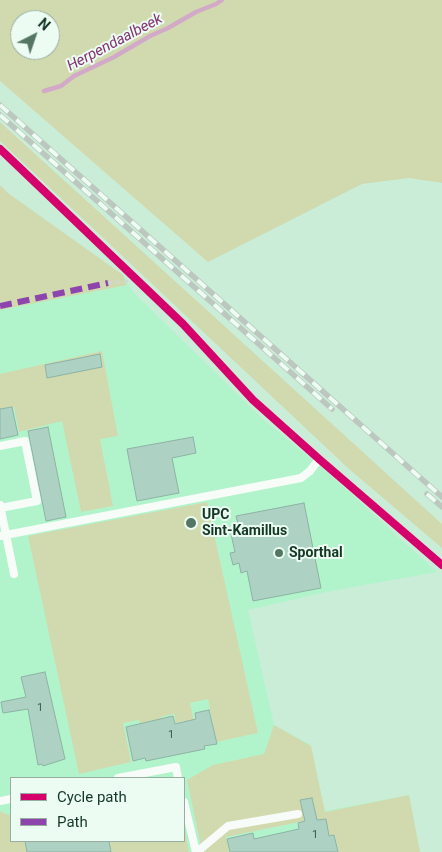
<!DOCTYPE html>
<html>
<head>
<meta charset="utf-8">
<style>
  body { margin:0 }
  #map { position:relative; width:442px; height:852px; overflow:hidden; background:#caedd7; font-family:Roboto,sans-serif }
  canvas { display:block }
  .legend { position:absolute; left:10px; top:777px; width:175px; height:65px; box-sizing:border-box; background:#ecfcf2; border:1px solid #96ada0; margin:0; padding:6px 9px; list-style:none; font-size:15px; color:#143724 }
  .legend li { display:flex; align-items:center; gap:10px; height:25px }
  .legend b { width:25px; border:1px solid #96ada0 }
  .north { position:absolute; left:10px; top:10px; width:50px; height:50px; box-sizing:border-box; background:#ecfcf2; border:1px solid #96ada0; border-radius:50%; rotate:41deg; font-size:14px; font-weight:700; line-height:20px; text-align:center; color:#143724 }
  .north::after { content:''; display:block; margin:auto; width:18px; height:22px; background:#547763; clip-path:polygon(50% 0,100% 100%,50% 72%,0 100%) }
</style>
</head>
<body>
<div id="map">
<canvas width="442" height="852"></canvas>
<ul class="legend">
<li><b style="height:6px;background:#d6006c"></b>Cycle path</li>
<li><b style="height:6px;background:#8e44ad"></b>Path</li>
</ul>
<div class="north">N</div>
</div>
<script>
const ctx = document.querySelector('canvas').getContext('2d');
ctx.lineJoin = 'round';
function fillPath(path, color) {
  ctx.fillStyle = color;
  ctx.fill(path, 'evenodd');
}
function shape(rows) {
  const path = new Path2D();
  for (const r of rows) {
    path.moveTo(r[0], r[1]);
    for (let i = 2; i < r.length; i += 2) path.lineTo(r[i], r[i + 1]);
  }
  return path;
}
function trace(path, color, width, dash) {
  ctx.strokeStyle = color;
  ctx.lineWidth = width;
  ctx.lineCap = dash ? 'butt' : 'round';
  ctx.setLineDash(dash || []);
  ctx.stroke(path);
}
function write(font, color, halo, rows, align = 'center') {
  ctx.font = font + ' Roboto,sans-serif';
  ctx.lineWidth = 4;
  ctx.setLineDash([]);
  ctx.textBaseline = 'middle';
  ctx.strokeStyle = halo;
  ctx.fillStyle = color;
  for (const [text, x, y, turn = 0] of rows) {
    ctx.save();
    ctx.translate(x, y);
    ctx.rotate((+turn || 0) * Math.PI / 180);
    ctx.textAlign = isNaN(turn) ? turn : align;
    if (halo) ctx.strokeText(text, 0, 0);
    ctx.fillText(text, 0, 0);
    ctx.restore();
  }
}
const built = shape([
  [123,275,134,293,263,419,328,473,437,572,326,592,248,610,274,725,311,745,325,811,409,795,420,852,0,852,0,293],
  [11,778,184,778,184,841,11,841]
]);
const green = shape([
  [0,0,442,0,442,183,409,178,362,184,208,262,0,81],
  [20,20,50,20,50,50,20,50],
  [0,122,442,524,442,548,349,469,0,141],
  [0,185,8,193,123,275,127,285,0,310],
  [102,351,118,436,100,439,113,506,81,512,62,421,19,432,14,407,0,410,0,374],
  [207,502,258,733,216,742,208,699,190,703,195,725,184,727,183,721,176,723,174,714,161,717,164,730,143,735,139,720,123,723,131,762,79,774,28,536],
  [274,725,311,746,325,812,409,795,420,852,334,852,338,851,335,835,329,836,325,819,309,820,226,837,229,852,202,852,187,780,213,765,264,754],
  [0,811,11,816,11,841,25,841,27,852,0,852],
  [184,824,189,852,111,852,109,841,184,841]
]);
const stream = shape([
  [44,91,61,86,74,76,114,57,150,36,168,28,196,12,216,4,222,0]
]);
const building = shape([
  [100,354,102,367,47,378,45,365,100,354],
  [12,407,18,435,0,439,0,409,12,407],
  [48,427,66,517,46,521,28,431,48,427],
  [193,437,196,453,172,458,179,493,137,501,127,449,193,437],
  [304,503,321,588,253,601,247,571,241,573,239,563,233,565,230,553,235,552,231,534,240,532,236,516,304,503],
  [45,672,65,759,43,766,42,764,38,765,28,709,3,713,1,702,26,697,21,677,45,672],
  [209,710,217,744,204,746,205,749,146,761,145,758,133,761,126,727,173,716,175,724,196,719,195,713,209,710],
  [312,798,317,820,326,819,329,836,334,835,338,852,230,852,227,839,253,833,254,839,299,829,298,823,305,821,300,800,312,798],
  [25,841,109,841,111,852,27,852,25,841]
]);
const path = shape([
  [108,283,138,280]
]);
const service = shape([
  [0,446,25,441,37,501,0,508],
  [0,505,14,574],
  [0,536,301,478,310,471,319,459],
  [118,778,176,767,178,778],
  [0,801,11,799],
  [184,802,196,852],
  [197,852,228,826,298,814]
]);
const rail = shape([
  [0,105,442,497],
  [0,115,332,409],
  [427,494,442,507]
]);
const quiet = shape([
  [0,306,108,283]
]);
const cycleway = shape([
  [0,149,183,324,253,400,319,459,442,565]
]);
const markers = [
  [191,523,6,"#547763"],
  [279,553,5,"#547763"]
];
const numberNames = [
  ["1",40,708],
  ["1",171,735],
  ["1",315,835]
];
const poiNames = [
  ["UPC",202,515],
  ["Sint-Kamillus",202,531],
  ["Sporthal",289,553]
];
const waterNames = [
  ["Herpendaalbeek",115,43,-28]
];
fillPath(built, '#b1f4cc');
fillPath(green, '#d1daaf');
trace(stream, '#d2aac8', 4.5);
fillPath(building, '#add2c3');
trace(building, '#8db3a5', 1);
trace(path, '#ced9d3', 2.5, [4, 4]);
trace(service, '#f7fcf9', 8);
trace(rail, '#bcc7c0', 5.5);
trace(rail, '#ecfcf2', 4, [11]);
trace(quiet, '#8e44ad', 6, [12, 6]);
trace(cycleway, '#d6006c', 8);
for (const [x, y, r, color] of markers) {
  const dot = new Path2D();
  dot.arc(x, y, r, 0, 2 * Math.PI);
  ctx.fillStyle = color;
  ctx.fill(dot);
  trace(dot, '#ecfcf2', 2);
}
write('11px', '#3a5e4c', null, numberNames);
write('bold 14px', '#143724', '#ecfcf2', poiNames, 'left');
write('italic 15px', '#853274', '#ecfcf2', waterNames);
</script>
</body>
</html>
